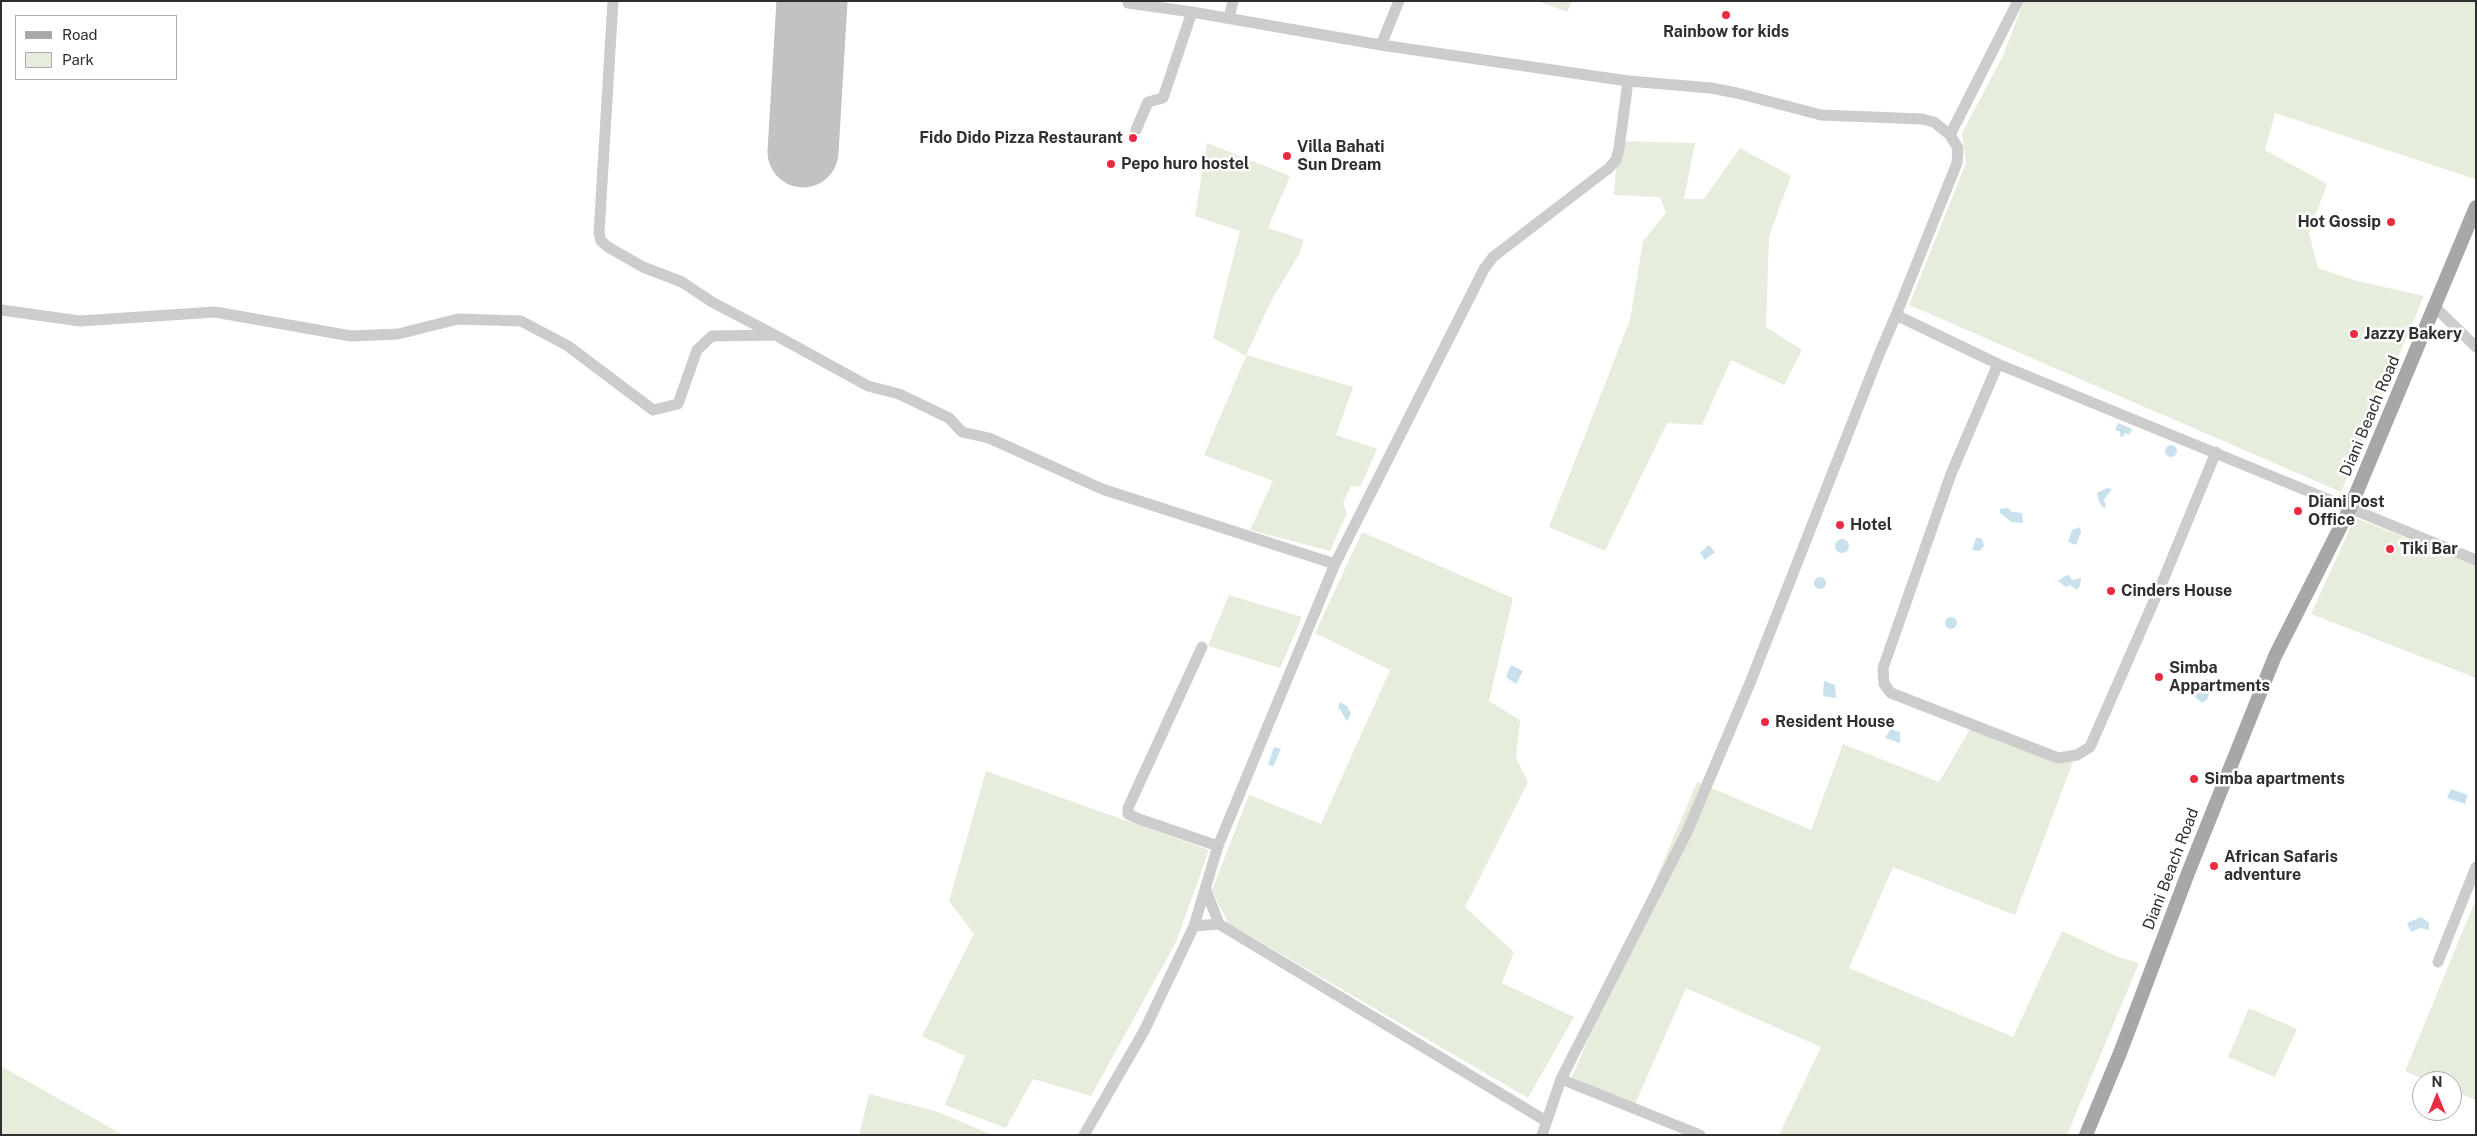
<!DOCTYPE html>
<html>
<head>
<meta charset="utf-8">
<style>
  body { margin:0 }
  #map { position:relative; width:2477px; height:1136px; overflow:hidden; background:#fff; font-family:"Public Sans",sans-serif }
  canvas { display:block }
  .frame { position:absolute; inset:0; border:2px solid #2f2f2f; pointer-events:none }
  .legend { position:absolute; left:15px; top:15px; width:162px; height:65px; box-sizing:border-box; background:#fff; border:1px solid #acacac; margin:0; padding:6px 9px; list-style:none; font-size:15px; color:#2f2f2f }
  .legend li { display:flex; align-items:center; gap:10px; height:25px }
  .legend b { width:25px; border:1px solid #acacac }
  .north { position:absolute; left:2412px; top:1071px; width:50px; height:50px; box-sizing:border-box; background:#fff; border:1px solid #acacac; border-radius:50%; rotate:0deg; font-size:14px; font-weight:700; line-height:20px; text-align:center; color:#2f2f2f }
  .north::after { content:''; display:block; margin:auto; width:18px; height:22px; background:#ec2b43; clip-path:polygon(50% 0,100% 100%,50% 72%,0 100%) }
</style>
</head>
<body>
<div id="map">
<canvas width="2477" height="1136"></canvas>
<div class="frame"></div>
<ul class="legend">
<li><b style="height:6px;background:#a7a7a7"></b>Road</li>
<li><b style="height:14px;background:#e6eddc"></b>Park</li>
</ul>
<div class="north">N</div>
</div>
<script>
const ctx = document.querySelector('canvas').getContext('2d');
ctx.lineJoin = 'round';
function fillPath(path, color) {
  ctx.fillStyle = color;
  ctx.fill(path, 'evenodd');
}
function shape(rows) {
  const path = new Path2D();
  for (const r of rows) {
    if (r.length === 3) {
      path.moveTo(r[0] + r[2], r[1]);
      path.arc(r[0], r[1], r[2], 0, 2 * Math.PI);
      continue;
    }
    path.moveTo(r[0], r[1]);
    for (let i = 2; i < r.length; i += 2) path.lineTo(r[i], r[i + 1]);
  }
  return path;
}
function trace(path, color, width, dash) {
  ctx.strokeStyle = color;
  ctx.lineWidth = width;
  ctx.lineCap = dash ? 'butt' : 'round';
  ctx.setLineDash(dash || []);
  ctx.stroke(path);
}
function write(font, color, halo, rows, align = 'center') {
  ctx.font = font + ' "Public Sans",sans-serif';
  ctx.lineWidth = 5;
  ctx.setLineDash([]);
  ctx.textBaseline = 'middle';
  ctx.strokeStyle = halo;
  ctx.fillStyle = color;
  for (const [text, x, y, turn = 0] of rows) {
    ctx.save();
    ctx.translate(x, y);
    ctx.rotate((+turn || 0) * Math.PI / 180);
    ctx.textAlign = isNaN(turn) ? turn : align;
    if (halo) ctx.strokeText(text, 0, 0);
    ctx.fillText(text, 0, 0);
    ctx.restore();
  }
}
const green = shape([
  [1537,1,1572,1,1567,12],
  [2024,1,2476,1,2475,179,2275,113,2265,150,2327,184,2309,233,2318,268,2357,281,2424,296,2341,492,1909,305,1966,163,1962,133,2003,56],
  [1618,141,1695,143,1684,199,1704,199,1740,148,1791,176,1769,236,1766,327,1802,350,1784,385,1731,360,1702,425,1667,423,1605,551,1549,527,1630,320,1643,241,1666,213,1660,197,1614,195],
  [1207,143,1290,176,1268,228,1304,240,1299,254,1272,299,1246,355,1353,387,1336,435,1377,449,1360,487,1351,486,1343,503,1347,513,1330,551,1250,530,1273,481,1204,455,1246,356,1213,338,1240,231,1195,216],
  [2355,518,2476,565,2476,678,2311,614],
  [1362,532,1513,598,1489,701,1520,720,1516,758,1528,782,1465,907,1514,952,1502,983,1574,1017,1528,1098,1228,923,1212,890,1249,795,1321,824,1390,670,1315,633],
  [1229,595,1302,617,1280,668,1208,646],
  [1973,724,2073,762,2015,915,1893,867,1849,968,2013,1037,2062,931,2118,957,2139,963,2067,1135,1779,1135,1821,1047,1686,988,1635,1104,1572,1077,1697,782,1811,830,1843,744,1939,782],
  [986,771,1209,850,1176,942,1091,1096,1033,1079,1006,1128,945,1105,965,1056,922,1036,974,934,949,901],
  [2476,899,2476,1100,2452,1091,2452,1081,2428,1081,2405,1071],
  [2249,1008,2297,1029,2275,1077,2228,1057],
  [1,1066,123,1135,1,1135],
  [869,1094,935,1111,993,1135,859,1135]
]);
const water = shape([
  [2118,423,2132,429,2129,435,2125,433,2123,437,2120,436,2120,432,2115,430],
  [2171,451,6],
  [2107,488,2112,489,2104,500,2106,506,2104,508,2099,502,2097,493],
  [2008,508,2012,512,2022,513,2023,523,2011,522,2000,513,2000,509],
  [2080,527,2081,532,2076,545,2068,542,2072,530],
  [1976,538,1981,538,1983,541,1984,546,1980,551,1972,550],
  [1842,546,7],
  [1709,545,1715,552,1705,560,1700,553],
  [2069,575,2072,580,2081,578,2080,585,2077,590,2070,585,2066,587,2058,581,2065,576],
  [1820,583,6],
  [1951,623,6],
  [1511,665,1523,671,1516,684,1506,677],
  [2207,679,2214,681,2207,700,2202,703,2194,696,2200,681],
  [1824,681,1835,685,1836,698,1823,696],
  [1340,702,1347,706,1351,714,1347,721,1338,707],
  [1891,729,1900,732,1900,743,1885,738],
  [1274,747,1281,749,1273,767,1268,764],
  [2451,789,2468,795,2465,804,2447,798],
  [2421,917,2429,923,2429,930,2420,928,2411,932,2407,923]
]);
const runway = shape([
  [803,152,812,1]
]);
const minor = shape([
  [613,1,599,233,601,241,608,247,643,267,682,282,712,302,775,335],
  [1129,1,1128,3,1192,12,1381,45,1628,81,1711,88,1737,93,1821,115,1922,119,1934,122,1950,135,1958,148,1957,163,1896,315,1998,364,2476,560],
  [1229,18,1233,1],
  [1381,45,1399,1],
  [1136,130,1148,102,1163,98,1192,12],
  [1950,135,2018,1],
  [2434,306,2476,347],
  [1,310,80,321,215,312,351,336,398,334,458,319,521,321,568,346,653,410,678,404,697,350,712,336,775,335,868,386,899,394,949,418,962,432,989,438,1102,489,1335,564],
  [1998,364,1951,474,1883,668,1884,684,1891,693,2058,758,2077,755,2090,747,2164,578,2216,452],
  [1202,647,1128,808,1128,814,1139,819,1218,846],
  [1206,890,1219,924],
  [1194,926,1218,846,1335,564,1484,269,1493,257,1609,168,1616,160,1619,149,1628,81],
  [2438,962,2476,867],
  [1561,1079,1700,1135],
  [1084,1135,1144,1031,1194,926,1219,924,1546,1121],
  [1542,1135,1561,1079,1687,832,1750,683,1878,357,1896,315]
]);
const major = shape([
  [2086,1135,2120,1053,2188,873,2275,656,2350,508,2476,207]
]);
const markers = [
  [1726,15,5,"#ec2b43"],
  [1133,138,5,"#ec2b43"],
  [1287,156,5,"#ec2b43"],
  [1111,164,5,"#ec2b43"],
  [2391,222,5,"#ec2b43"],
  [2354,334,5,"#ec2b43"],
  [2298,511,5,"#ec2b43"],
  [1840,525,5,"#ec2b43"],
  [2390,549,5,"#ec2b43"],
  [2111,591,5,"#ec2b43"],
  [2159,677,5,"#ec2b43"],
  [1765,722,5,"#ec2b43"],
  [2194,779,5,"#ec2b43"],
  [2214,866,5,"#ec2b43"]
];
const poiNames = [
  ["Rainbow for kids",1726,32,"center"],
  ["Fido Dido Pizza Restaurant",1123,138,"right"],
  ["Villa Bahati",1297,147],
  ["Sun Dream",1297,165],
  ["Pepo huro hostel",1121,164],
  ["Hot Gossip",2381,222,"right"],
  ["Jazzy Bakery",2364,334],
  ["Diani Post",2308,502],
  ["Office",2308,520],
  ["Hotel",1850,525],
  ["Tiki Bar",2400,549],
  ["Cinders House",2121,591],
  ["Simba",2169,668],
  ["Appartments",2169,686],
  ["Resident House",1775,722],
  ["Simba apartments",2204,779],
  ["African Safaris",2224,857],
  ["adventure",2224,875]
];
const streetNames = [
  ["Diani Beach Road",2370,416,-67],
  ["Diani Beach Road",2171,869,-69]
];
fillPath(green, '#e6eddc');
fillPath(water, '#c8e1ed');
trace(runway, '#c2c2c2', 71);
trace(minor, '#ccc', 11);
trace(major, '#a7a7a7', 14);
for (const [x, y, r, color] of markers) {
  const dot = new Path2D();
  dot.arc(x, y, r, 0, 2 * Math.PI);
  ctx.fillStyle = color;
  ctx.fill(dot);
  trace(dot, '#fff', 2);
}
write('bold 16px', '#2f2f2f', '#fff', poiNames, 'left');
write('16px', '#2f2f2f', '#fff', streetNames);
</script>
</body>
</html>
